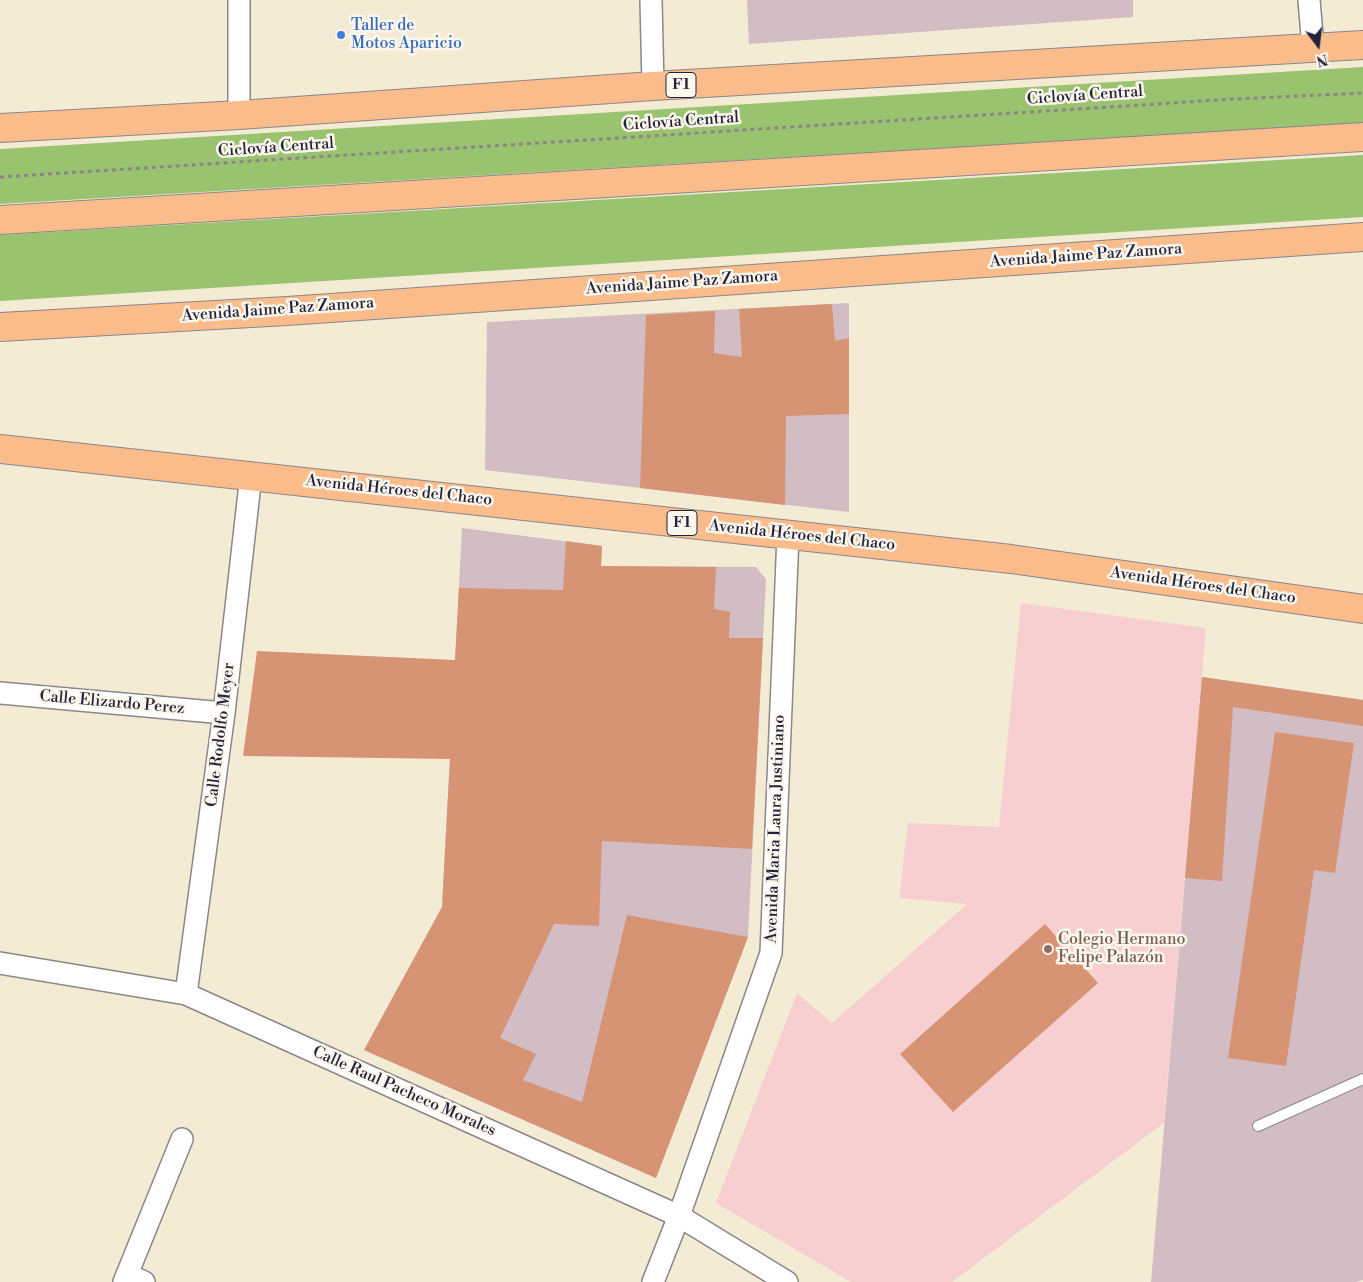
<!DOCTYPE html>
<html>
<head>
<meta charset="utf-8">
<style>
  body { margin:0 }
  #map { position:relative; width:1363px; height:1282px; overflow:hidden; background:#f4ebd5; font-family:"Libre Bodoni",serif }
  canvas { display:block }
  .north { position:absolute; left:1293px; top:20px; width:50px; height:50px; -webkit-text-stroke:4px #fbf7ec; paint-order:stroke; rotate:165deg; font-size:14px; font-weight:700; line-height:20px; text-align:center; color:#22223b }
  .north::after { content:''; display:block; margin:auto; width:18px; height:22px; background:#22223b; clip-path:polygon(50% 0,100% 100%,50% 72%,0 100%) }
</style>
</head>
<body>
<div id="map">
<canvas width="1363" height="1282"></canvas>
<div class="north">N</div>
</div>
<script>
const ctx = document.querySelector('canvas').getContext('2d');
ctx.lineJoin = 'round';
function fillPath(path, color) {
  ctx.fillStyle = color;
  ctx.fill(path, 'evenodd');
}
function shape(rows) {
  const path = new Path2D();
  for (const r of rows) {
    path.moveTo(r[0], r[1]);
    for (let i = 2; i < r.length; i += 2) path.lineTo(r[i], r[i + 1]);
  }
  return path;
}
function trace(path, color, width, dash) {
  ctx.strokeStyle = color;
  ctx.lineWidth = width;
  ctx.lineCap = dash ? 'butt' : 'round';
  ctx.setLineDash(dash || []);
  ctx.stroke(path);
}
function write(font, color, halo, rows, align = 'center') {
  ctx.font = font + ' "Libre Bodoni",serif';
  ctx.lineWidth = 5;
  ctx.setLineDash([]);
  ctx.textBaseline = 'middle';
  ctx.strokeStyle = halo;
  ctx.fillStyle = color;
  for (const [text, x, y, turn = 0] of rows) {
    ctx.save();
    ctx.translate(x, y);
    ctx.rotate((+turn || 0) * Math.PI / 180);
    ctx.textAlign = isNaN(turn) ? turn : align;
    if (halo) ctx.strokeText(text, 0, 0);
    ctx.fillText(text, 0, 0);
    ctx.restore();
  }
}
const built = shape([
  [1021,603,1206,628,1164,1123,952,1282,851,1282,716,1203,797,993,832,1023,967,904,899,898,908,823,999,827]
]);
const industrial = shape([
  [747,0,1133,0,1133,17,749,44],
  [849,303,849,512,485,470,487,322],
  [462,528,602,546,601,566,756,567,766,579,748,937,656,1178,364,1050,442,907],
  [1202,677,1363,700,1363,1280,1356,1282,1151,1282]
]);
const green = shape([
  [1363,67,1363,123,0,204,0,149],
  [1363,155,1363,217,0,301,0,235]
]);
const building = shape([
  [832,304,835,341,849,338,849,414,786,416,785,505,640,488,646,315,715,311,714,353,742,357,739,309],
  [566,541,602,546,601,566,716,567,714,609,730,612,729,638,763,638,752,849,602,841,599,926,554,924,500,1038,536,1054,523,1080,582,1102,627,915,748,937,656,1178,364,1050,442,907,450,759,243,756,257,651,455,660,459,588,563,590],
  [1202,677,1363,700,1363,726,1233,707,1222,881,1185,878],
  [1275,732,1354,743,1335,873,1314,870,1286,1066,1228,1058],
  [1045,924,1098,983,953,1112,900,1054]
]);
const path = shape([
  [0,177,1235,99,1363,93]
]);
const lane = shape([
  [1258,1126,1363,1079]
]);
const street = shape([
  [239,0,239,115],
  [651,0,653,86],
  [1309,0,1313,47],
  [0,693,224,713],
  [0,963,186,994,679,1216,787,1282],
  [186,994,224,713,251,475],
  [127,1274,144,1282],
  [124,1282,182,1139],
  [653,1282,679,1216,771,953,788,535]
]);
const primary = shape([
  [0,220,1363,137],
  [0,327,287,311,1363,237]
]);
const highway = shape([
  [0,128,239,115,653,86,1363,45],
  [0,449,1011,559,1363,609]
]);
const markers = [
  [341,35,5,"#3f7fe0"],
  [1048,949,5,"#8d6e63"]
];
const shields = [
  [681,85,30],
  [682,523,30]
];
const shieldNames = [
  ["F1",681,85],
  ["F1",682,523]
];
const shopNames = [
  ["Taller de",351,26],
  ["Motos Aparicio",351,44]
];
const streetNames = [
  ["Ciclovía Central",1085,96,-4],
  ["Ciclovía Central",681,122,-4],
  ["Ciclovía Central",276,148,-4],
  ["Avenida Jaime Paz Zamora",1086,256,-4],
  ["Avenida Jaime Paz Zamora",682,283,-4],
  ["Avenida Jaime Paz Zamora",278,310,-4],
  ["Avenida Héroes del Chaco",399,491,6],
  ["Avenida Héroes del Chaco",802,536,6],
  ["Avenida Héroes del Chaco",1203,586,8],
  ["Calle Elizardo Perez",112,703,5],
  ["Calle Rodolfo Meyer",221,735,-83],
  ["Avenida Maria Laura Justiniano",776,829,-88],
  ["Calle Raul Pacheco Morales",404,1092,24]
];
const educationNames = [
  ["Colegio Hermano",1058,940],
  ["Felipe Palazón",1058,958]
];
fillPath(built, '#f7cfd0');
fillPath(industrial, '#d2bdc5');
fillPath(green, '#9ac36f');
fillPath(building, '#d69475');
trace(lane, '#8b8688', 12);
trace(street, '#8b8688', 24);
trace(primary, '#8b8688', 30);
trace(highway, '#8b8688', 30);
trace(path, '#8b8688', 3, [4, 4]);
trace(lane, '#fff', 10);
trace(street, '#fff', 21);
trace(primary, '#fabc8b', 28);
trace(highway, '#fabc8b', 28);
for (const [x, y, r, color] of markers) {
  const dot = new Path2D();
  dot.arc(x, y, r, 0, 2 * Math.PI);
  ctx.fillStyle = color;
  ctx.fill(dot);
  trace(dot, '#fbf7ec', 2);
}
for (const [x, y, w] of shields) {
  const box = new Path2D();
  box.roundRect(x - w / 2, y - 12.5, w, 25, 4);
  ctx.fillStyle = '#fbf7ec';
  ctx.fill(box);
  trace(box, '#22223b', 1);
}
write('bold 15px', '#22223b', null, shieldNames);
write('16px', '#366cbe', '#fbf7ec', shopNames, 'left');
write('16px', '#22223b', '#fbf7ec', streetNames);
write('16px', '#785e54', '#fbf7ec', educationNames, 'left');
</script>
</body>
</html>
